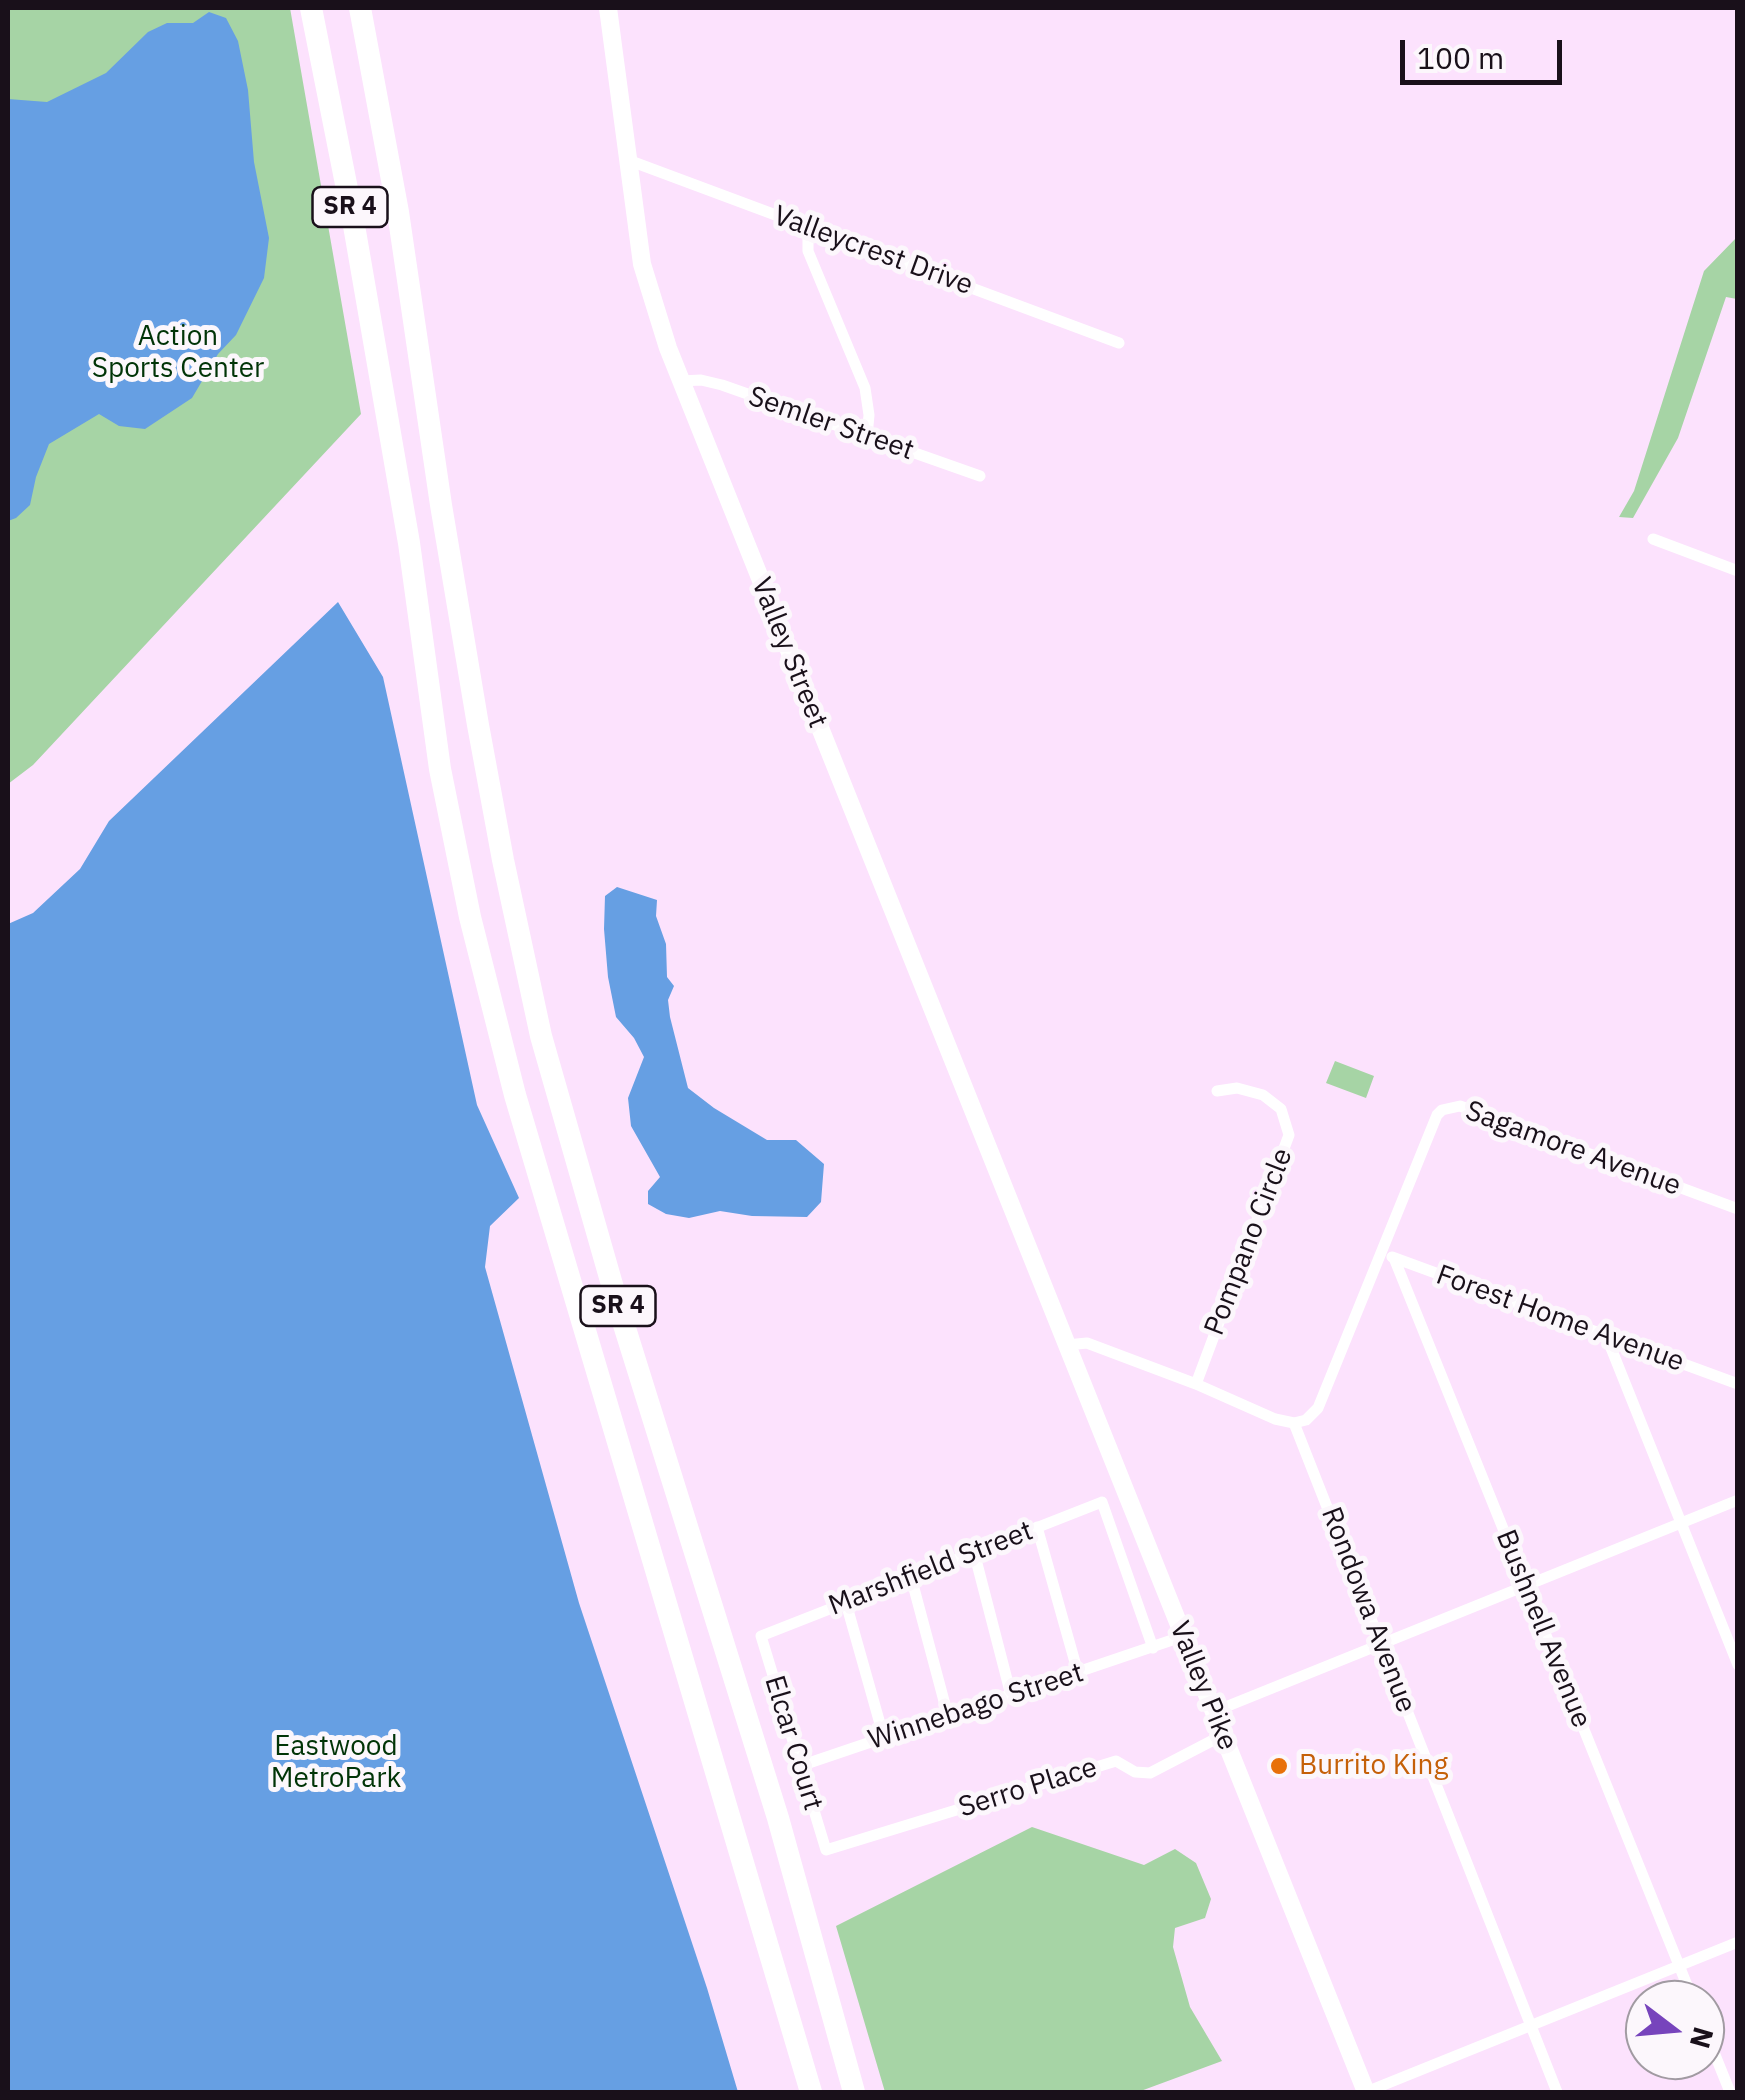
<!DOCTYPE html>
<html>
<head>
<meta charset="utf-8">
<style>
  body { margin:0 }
  #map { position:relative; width:1745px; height:2100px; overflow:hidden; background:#fce2fd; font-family:"IBM Plex Sans",sans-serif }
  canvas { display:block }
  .frame { position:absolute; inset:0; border:10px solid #19101a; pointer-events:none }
  .north { position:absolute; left:1625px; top:1980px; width:100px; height:100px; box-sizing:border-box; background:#fcf7fc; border:2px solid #a19ba2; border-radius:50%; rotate:106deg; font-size:28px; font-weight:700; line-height:40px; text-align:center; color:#19101a }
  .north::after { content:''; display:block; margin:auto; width:35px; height:45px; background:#7744bc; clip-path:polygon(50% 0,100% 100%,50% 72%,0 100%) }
  .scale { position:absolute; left:1400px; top:40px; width:162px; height:45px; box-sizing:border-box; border:5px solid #19101a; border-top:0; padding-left:12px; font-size:30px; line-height:35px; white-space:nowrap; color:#19101a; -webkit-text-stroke:8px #fcf7fc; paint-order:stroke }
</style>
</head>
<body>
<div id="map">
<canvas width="1745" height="2100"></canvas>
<div class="frame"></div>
<div class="north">N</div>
<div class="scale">100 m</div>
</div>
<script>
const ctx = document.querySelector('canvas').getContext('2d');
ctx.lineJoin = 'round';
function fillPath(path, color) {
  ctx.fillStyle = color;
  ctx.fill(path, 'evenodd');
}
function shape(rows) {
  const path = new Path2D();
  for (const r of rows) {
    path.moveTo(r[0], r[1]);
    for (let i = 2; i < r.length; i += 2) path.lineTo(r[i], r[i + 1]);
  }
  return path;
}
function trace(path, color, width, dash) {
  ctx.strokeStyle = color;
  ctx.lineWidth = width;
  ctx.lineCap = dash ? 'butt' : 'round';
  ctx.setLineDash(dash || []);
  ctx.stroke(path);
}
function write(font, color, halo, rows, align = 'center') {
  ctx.font = font + ' "IBM Plex Sans",sans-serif';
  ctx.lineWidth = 10;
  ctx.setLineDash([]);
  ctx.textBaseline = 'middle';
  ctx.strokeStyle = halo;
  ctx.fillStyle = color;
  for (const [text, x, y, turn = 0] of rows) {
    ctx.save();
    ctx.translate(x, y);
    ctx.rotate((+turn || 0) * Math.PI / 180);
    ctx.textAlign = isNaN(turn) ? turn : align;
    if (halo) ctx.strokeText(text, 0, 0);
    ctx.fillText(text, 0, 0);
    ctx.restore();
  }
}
const green = shape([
  [8,8,290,8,361,414,33,765,8,784],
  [1737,237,1737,299,1726,297,1678,438,1633,518,1619,517,1634,491,1704,271],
  [1335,1061,1374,1076,1366,1098,1326,1083],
  [1032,1827,1144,1865,1175,1849,1196,1863,1211,1899,1205,1918,1175,1928,1173,1947,1190,2007,1222,2061,1138,2092,885,2092,836,1926]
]);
const water = shape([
  [209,12,226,18,238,41,248,90,254,162,269,238,264,278,236,335,218,354,192,398,145,429,119,426,99,414,49,444,36,477,30,505,16,518,8,521,8,99,47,102,106,73,148,32,167,23,193,23],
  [338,602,383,677,477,1105,519,1198,490,1226,485,1267,579,1603,707,1988,738,2092,8,2092,8,924,33,913,80,869,109,821],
  [617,887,657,900,656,916,666,944,667,977,674,986,668,1000,670,1017,688,1088,714,1108,767,1140,796,1140,824,1164,821,1202,807,1217,752,1216,720,1211,689,1218,666,1214,648,1204,648,1191,660,1177,631,1126,628,1098,644,1057,634,1038,616,1017,608,977,604,929,605,896]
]);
const street = shape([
  [628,160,1119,343],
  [808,227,808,251,865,388,869,415,867,436],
  [681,381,701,380,722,385,980,476],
  [1653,539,1738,571],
  [1392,1257,1738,1384],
  [1394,1258,1693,2000],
  [1607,1338,1738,1665],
  [1067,1345,1087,1343,1196,1384,1275,1419,1294,1423],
  [1196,1384,1289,1135,1281,1109,1263,1095,1237,1088,1217,1091],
  [1294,1423,1557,2092],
  [1294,1423,1306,1420,1318,1408,1437,1115,1442,1110,1460,1106,1738,1209],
  [1037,1527,1078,1673],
  [974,1552,1011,1695],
  [911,1577,948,1716],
  [846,1603,884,1738],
  [1153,1648,1102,1502,761,1636,826,1850,1116,1761,1135,1772,1150,1773,1223,1735],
  [1213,1712,1738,1500],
  [800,1766,1184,1636],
  [1705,2030,1730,2092],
  [1366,2092,1738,1942]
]);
const secondary = shape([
  [608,8,642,264,668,348,1366,2092]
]);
const highway = shape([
  [311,8,352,214,409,543,440,769,470,917,515,1095,811,2092],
  [360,8,398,212,441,505,478,725,503,860,541,1036,619,1309,778,1818,854,2092]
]);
const markers = [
  [1279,1766,10,"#e8710a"]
];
const shields = [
  [350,207,75],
  [618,1306,75]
];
const shieldNames = [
  ["SR 4",350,207],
  ["SR 4",618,1306]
];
const streetNames = [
  ["Valleycrest Drive",873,251,20],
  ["Semler Street",831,424,19],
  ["Valley Street",789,653,68],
  ["Sagamore Avenue",1573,1149,20],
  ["Pompano Circle",1249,1242,-69],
  ["Forest Home Avenue",1560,1319,20],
  ["Marshfield Street",931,1569,-21],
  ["Rondowa Avenue",1368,1610,69],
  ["Bushnell Avenue",1543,1629,68],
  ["Valley Pike",1203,1686,68],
  ["Winnebago Street",976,1707,-18],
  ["Elcar Court",793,1743,73],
  ["Serro Place",1028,1788,-17]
];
const parkNames = [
  ["Action",178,337],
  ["Sports Center",178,369],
  ["Eastwood",336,1747],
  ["MetroPark",336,1779]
];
const foodNames = [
  ["Burrito King",1299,1766]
];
fillPath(green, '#a6d4a5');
fillPath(water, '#669fe3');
trace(street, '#fff', 11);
trace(secondary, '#fff', 18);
trace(highway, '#fff', 22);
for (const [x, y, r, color] of markers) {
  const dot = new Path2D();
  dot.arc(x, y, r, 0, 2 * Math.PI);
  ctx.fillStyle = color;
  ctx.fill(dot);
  trace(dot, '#fcf7fc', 4);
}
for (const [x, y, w] of shields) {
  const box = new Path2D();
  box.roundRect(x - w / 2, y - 20, w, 40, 8);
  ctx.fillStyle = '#fcf7fc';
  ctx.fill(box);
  trace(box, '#19101a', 2.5);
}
write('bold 25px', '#19101a', null, shieldNames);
write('28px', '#19101a', '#fcf7fc', streetNames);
write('28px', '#013407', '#fcf7fc', parkNames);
write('28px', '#c56008', '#fcf7fc', foodNames, 'left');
</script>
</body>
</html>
